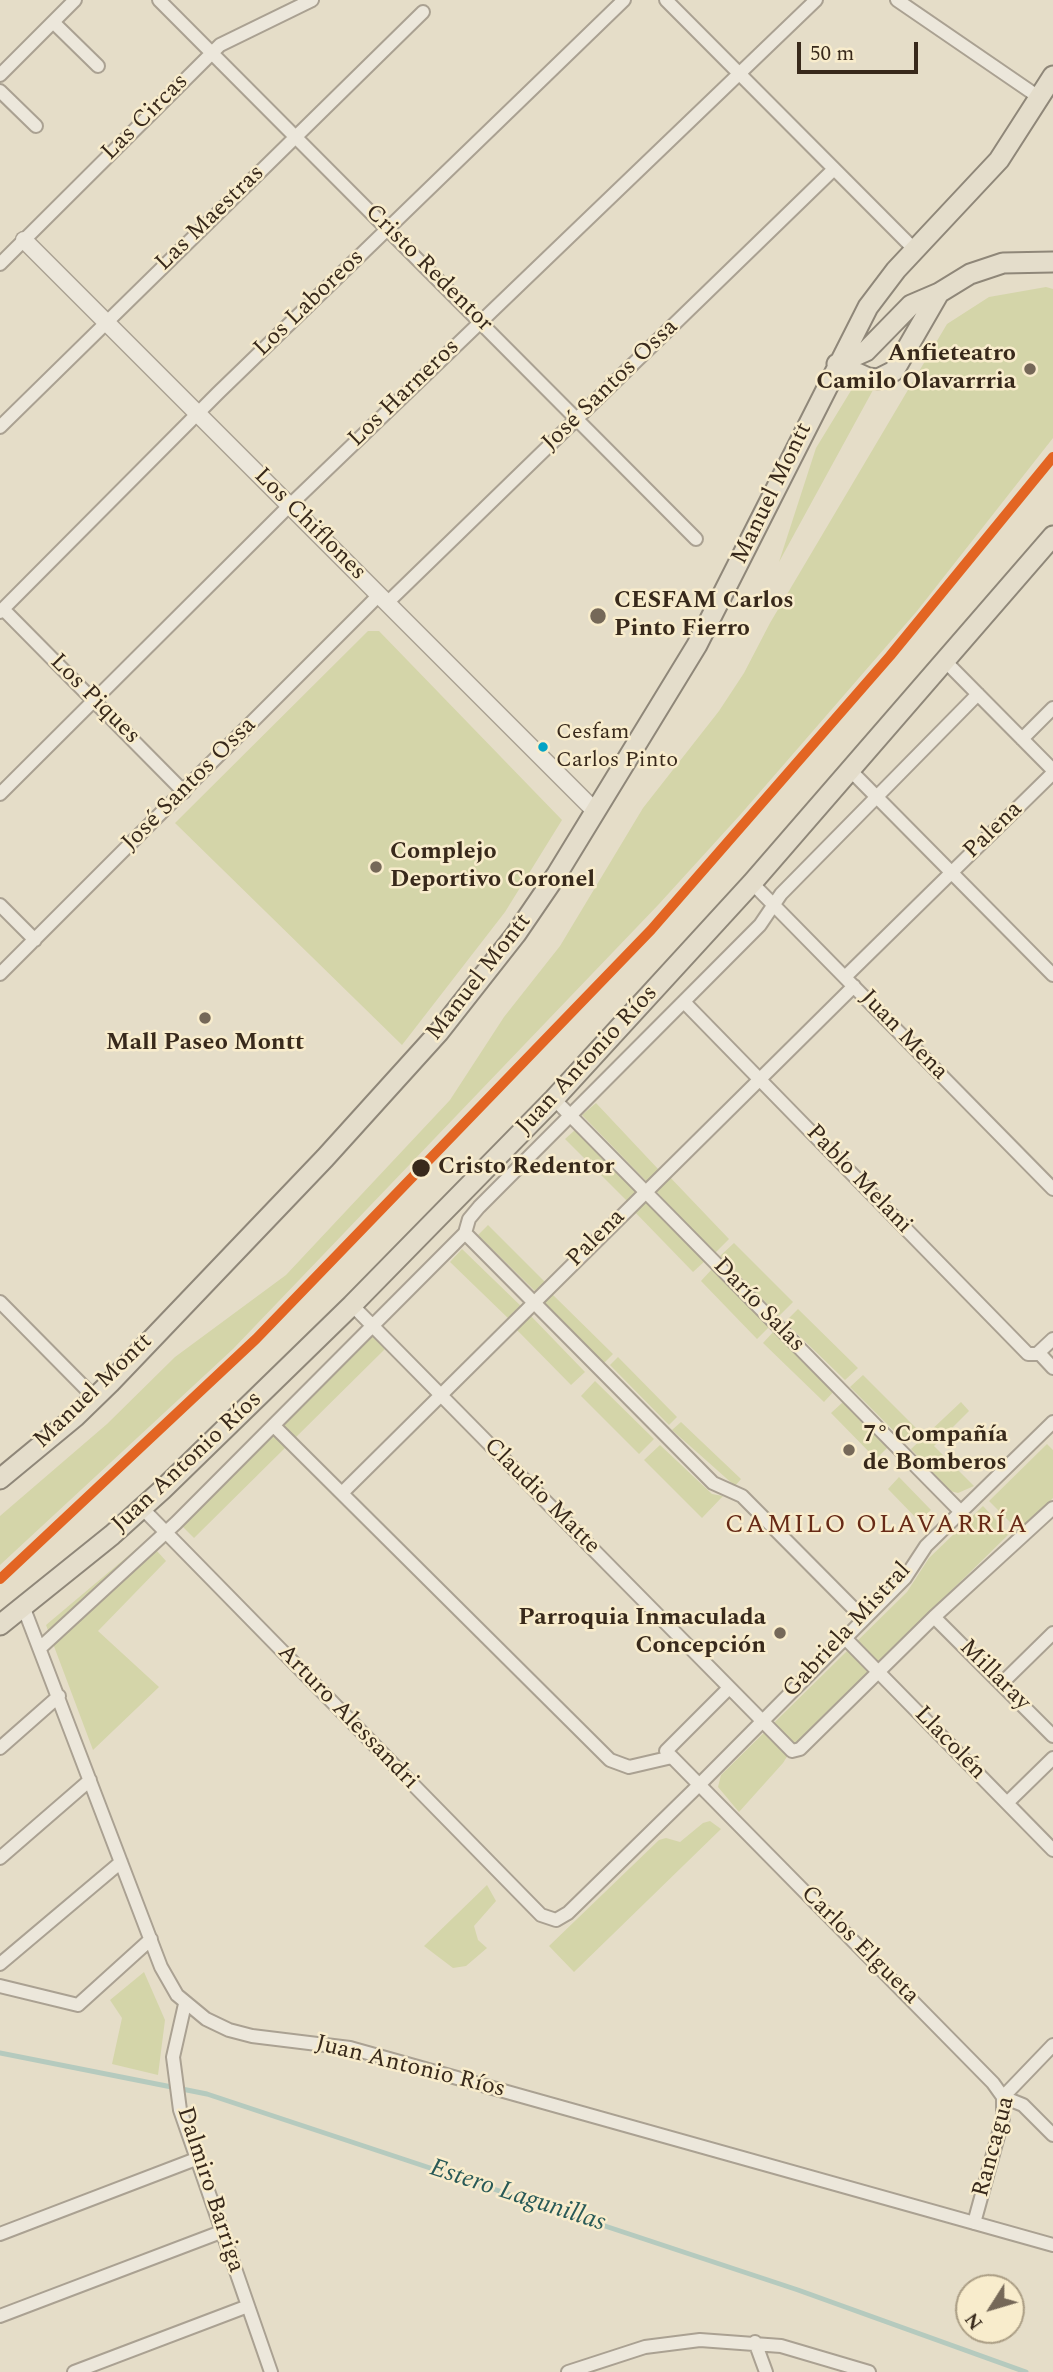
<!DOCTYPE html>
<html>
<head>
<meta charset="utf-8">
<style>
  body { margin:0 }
  #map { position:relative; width:1053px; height:2372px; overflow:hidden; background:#e5ddc8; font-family:Spectral,serif }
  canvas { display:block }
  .north { position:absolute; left:955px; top:2274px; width:70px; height:70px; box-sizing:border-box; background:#f8eccc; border:2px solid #ab9e85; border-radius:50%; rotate:233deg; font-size:19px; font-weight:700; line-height:28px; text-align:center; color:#38291b }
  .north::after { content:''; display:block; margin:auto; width:24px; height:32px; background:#756858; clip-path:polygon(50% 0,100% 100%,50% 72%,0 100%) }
  .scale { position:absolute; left:797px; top:42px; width:121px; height:32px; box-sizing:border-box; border:4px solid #38291b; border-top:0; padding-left:9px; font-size:21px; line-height:24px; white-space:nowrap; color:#38291b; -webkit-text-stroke:5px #f8eccc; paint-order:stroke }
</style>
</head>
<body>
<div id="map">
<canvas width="1053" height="2372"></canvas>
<div class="north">N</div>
<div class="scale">50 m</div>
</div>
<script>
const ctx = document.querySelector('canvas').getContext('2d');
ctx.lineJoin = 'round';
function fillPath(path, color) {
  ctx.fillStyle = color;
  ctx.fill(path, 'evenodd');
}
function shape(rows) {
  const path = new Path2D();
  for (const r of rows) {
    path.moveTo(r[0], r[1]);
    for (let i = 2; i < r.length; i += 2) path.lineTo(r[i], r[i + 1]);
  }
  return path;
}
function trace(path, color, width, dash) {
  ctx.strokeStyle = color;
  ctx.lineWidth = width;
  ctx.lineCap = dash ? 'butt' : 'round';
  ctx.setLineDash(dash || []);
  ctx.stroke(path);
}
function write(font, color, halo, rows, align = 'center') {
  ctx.font = font + ' Spectral,serif';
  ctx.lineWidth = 5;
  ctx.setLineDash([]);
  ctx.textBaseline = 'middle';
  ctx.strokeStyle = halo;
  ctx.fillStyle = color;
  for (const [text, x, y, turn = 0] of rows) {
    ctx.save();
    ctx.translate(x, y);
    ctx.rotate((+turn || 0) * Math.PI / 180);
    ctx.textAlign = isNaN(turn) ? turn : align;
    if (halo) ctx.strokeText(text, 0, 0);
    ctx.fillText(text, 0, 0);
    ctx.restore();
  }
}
const green = shape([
  [1046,287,1053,289,1053,438,917,611,740,815,659,904,233,1349,0,1565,0,1516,107,1424,175,1357,286,1275,450,1100,504,1017,560,946,643,808,719,711,744,673,770,623,947,324,989,297],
  [855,384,873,390,779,562,816,448],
  [368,631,379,631,562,820,505,912,402,1045,175,823],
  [596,1103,659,1170,647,1182,582,1115],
  [575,1130,639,1193,629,1203,565,1139],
  [666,1173,729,1239,715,1253,652,1187],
  [644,1196,706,1260,693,1272,631,1208],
  [488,1225,545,1282,535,1291,478,1235],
  [734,1243,793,1302,779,1316,720,1256],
  [462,1249,524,1309,511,1321,450,1262],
  [712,1269,769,1327,757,1339,701,1281],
  [550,1292,613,1354,604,1363,541,1301],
  [798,1309,858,1368,845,1380,785,1322],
  [529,1314,585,1372,571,1385,515,1328],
  [369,1327,386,1348,194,1538,174,1518,178,1511],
  [774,1331,835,1390,824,1402,763,1343],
  [618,1357,677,1417,669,1425,610,1365],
  [863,1375,916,1428,903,1440,850,1387],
  [595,1381,654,1439,639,1454,581,1396],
  [843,1402,888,1447,876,1459,831,1413],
  [961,1402,969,1411,934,1446,974,1486,958,1493,950,1491,911,1449],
  [681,1422,741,1479,735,1486,672,1430],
  [1047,1444,1053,1450,1053,1498,1020,1532,989,1501],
  [660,1445,712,1494,723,1496,702,1518,644,1460],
  [899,1477,931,1510,919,1521,888,1489],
  [983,1506,1009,1534,795,1744,783,1763,739,1812,718,1787,721,1775,907,1592,929,1558],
  [147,1540,166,1561,98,1631,159,1687,93,1750,46,1625],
  [710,1821,721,1829,574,1972,549,1946,659,1840,666,1838,680,1842,703,1823],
  [487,1885,496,1901,474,1926,478,1940,487,1948,466,1966,453,1968,424,1946],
  [144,1972,165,2020,158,2075,112,2064,122,2018,110,2000]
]);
const stream = shape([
  [0,2053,207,2094,798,2290,1026,2372]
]);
const minor = shape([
  [159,0,696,539],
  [666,0,915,250],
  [897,0,1040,98],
  [53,22,98,66],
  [0,75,75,0],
  [0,91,36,126],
  [0,264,220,45,312,0],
  [0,427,423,12],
  [387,603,834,169],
  [3,609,184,792],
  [0,612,218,393,624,0],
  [946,662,1053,770],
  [1022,739,1053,708],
  [851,771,1053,975],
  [0,794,290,505,816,0],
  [752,883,1053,1189],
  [0,905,35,940],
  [0,974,379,595],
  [845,977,1053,773],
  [684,1002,1028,1354,1037,1354,1053,1339],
  [554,1099,961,1512],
  [465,1233,713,1483,742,1496,864,1619],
  [0,1302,95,1398],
  [352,1305,792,1751,800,1749,934,1617,1053,1508],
  [1039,1353,1053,1368],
  [274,1426,610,1760,629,1767,672,1757],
  [342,1493,854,986],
  [142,1508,541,1915,556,1920,568,1913,699,1785,905,1578,926,1546,1053,1422],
  [23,1606,161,1967,177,1995,206,2019,229,2030,252,2036,350,2048,1053,2245],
  [934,1617,1053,1736],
  [845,1638,1053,1850],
  [40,1648,176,1523,465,1233,469,1219,479,1207,760,925,781,894,978,694],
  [1001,1684,1053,1633],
  [729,1688,666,1751,993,2083,1003,2097,1023,2105,1053,2135],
  [0,1748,59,1696],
  [1007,1803,1053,1758],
  [0,1858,90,1780],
  [0,1964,121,1862],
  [0,1986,78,2005,151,1939],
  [185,2004,173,2057,180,2110,271,2372],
  [974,2223,1003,2118,1003,2097,1053,2045],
  [0,2234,196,2159],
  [0,2316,221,2232],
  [755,2342,766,2372],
  [74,2372,248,2306],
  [568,2372,645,2347,700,2340,781,2346,869,2372]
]);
const tertiary = shape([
  [24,240,594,810]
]);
const primary = shape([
  [837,364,866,351,911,305,939,293,970,274,1003,263,1053,262],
  [837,364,868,378,878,379,894,371,939,293],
  [0,1479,75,1417,110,1383,325,1158,439,1032,516,934,557,874,697,645,868,307,896,270,999,160,1053,76],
  [0,1625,112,1535,162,1490,352,1305,554,1099,752,883,1053,536]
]);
const rail1 = shape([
  [0,1579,256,1339,651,930,890,656,1053,457]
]);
const markers = [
  [1030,369,7,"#756858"],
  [598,616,9,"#756858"],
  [543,747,6,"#03a3c5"],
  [376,867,7,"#756858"],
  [205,1018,7,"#756858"],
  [421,1168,10,"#38291b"],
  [849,1450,7,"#756858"],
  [780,1633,7,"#756858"]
];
const busNames = [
  ["Cesfam",556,734],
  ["Carlos Pinto",556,762]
];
const streetNames = [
  ["Las Circas",146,118,-45],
  ["Las Maestras",211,219,-44],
  ["Cristo Redentor",428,269,45],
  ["Los Laboreos",310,304,-44],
  ["José Santos Ossa",611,386,-44],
  ["Los Harneros",405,394,-44],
  ["Manuel Montt",773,494,-64],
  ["Los Chiflones",309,525,45],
  ["Los Piques",94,700,45],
  ["José Santos Ossa",190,785,-45],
  ["Palena",994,831,-44],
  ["Manuel Montt",480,978,-52],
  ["Juan Mena",903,1036,46],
  ["Juan Antonio Ríos",588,1061,-47],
  ["Pablo Melani",858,1180,46],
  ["Palena",597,1239,-45],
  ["Darío Salas",758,1306,46],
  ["Manuel Montt",94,1392,-44],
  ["Juan Antonio Ríos",188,1463,-43],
  ["Claudio Matte",541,1497,45],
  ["Gabriela Mistral",848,1631,-47],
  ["Millaray",994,1676,45],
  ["Arturo Alessandri",347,1718,46],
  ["Llacolén",949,1744,46],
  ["Carlos Elgueta",859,1946,45],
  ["Juan Antonio Ríos",410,2068,14],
  ["Rancagua",995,2147,-75],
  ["Dalmiro Barriga",209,2190,72]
];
const poiNames = [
  ["Anfieteatro",1016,355,"right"],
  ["Camilo Olavarrria",1016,383,"right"],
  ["CESFAM Carlos",614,602],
  ["Pinto Fierro",614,630],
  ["Complejo",390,853],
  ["Deportivo Coronel",390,881],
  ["Mall Paseo Montt",205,1044,"center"],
  ["7° Compañía",863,1436],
  ["de Bomberos",863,1464],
  ["Parroquia Inmaculada",766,1619,"right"],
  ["Concepción",766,1647,"right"]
];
const stopNames = [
  ["Cristo Redentor",438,1168]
];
const neighbourhoodNames = [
  ["CAMILO OLAVARRÍA",877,1527]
];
const waterNames = [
  ["Estero Lagunillas",517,2197,18]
];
fillPath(green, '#d4d5a9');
trace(stream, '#b5cabe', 5);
trace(minor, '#aaa192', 16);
trace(tertiary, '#aaa192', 19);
trace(primary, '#8f8779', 23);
trace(minor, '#ece7db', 12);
trace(tertiary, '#ece7db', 16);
trace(primary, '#e4ddcb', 19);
trace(rail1, '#e36523', 10);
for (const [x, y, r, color] of markers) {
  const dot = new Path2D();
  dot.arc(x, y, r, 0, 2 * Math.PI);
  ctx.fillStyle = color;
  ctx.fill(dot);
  trace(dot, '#f8eccc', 2.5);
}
write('22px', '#38291b', '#f8eccc', busNames, 'left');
write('24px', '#38291b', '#f8eccc', streetNames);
write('bold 24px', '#38291b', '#f8eccc', poiNames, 'left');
write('bold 24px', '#38291b', '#f8eccc', stopNames, 'left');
ctx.letterSpacing = '2px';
write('26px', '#672a17', '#f8eccc', neighbourhoodNames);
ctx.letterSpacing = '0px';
write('italic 26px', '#285957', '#f8eccc', waterNames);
</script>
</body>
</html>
